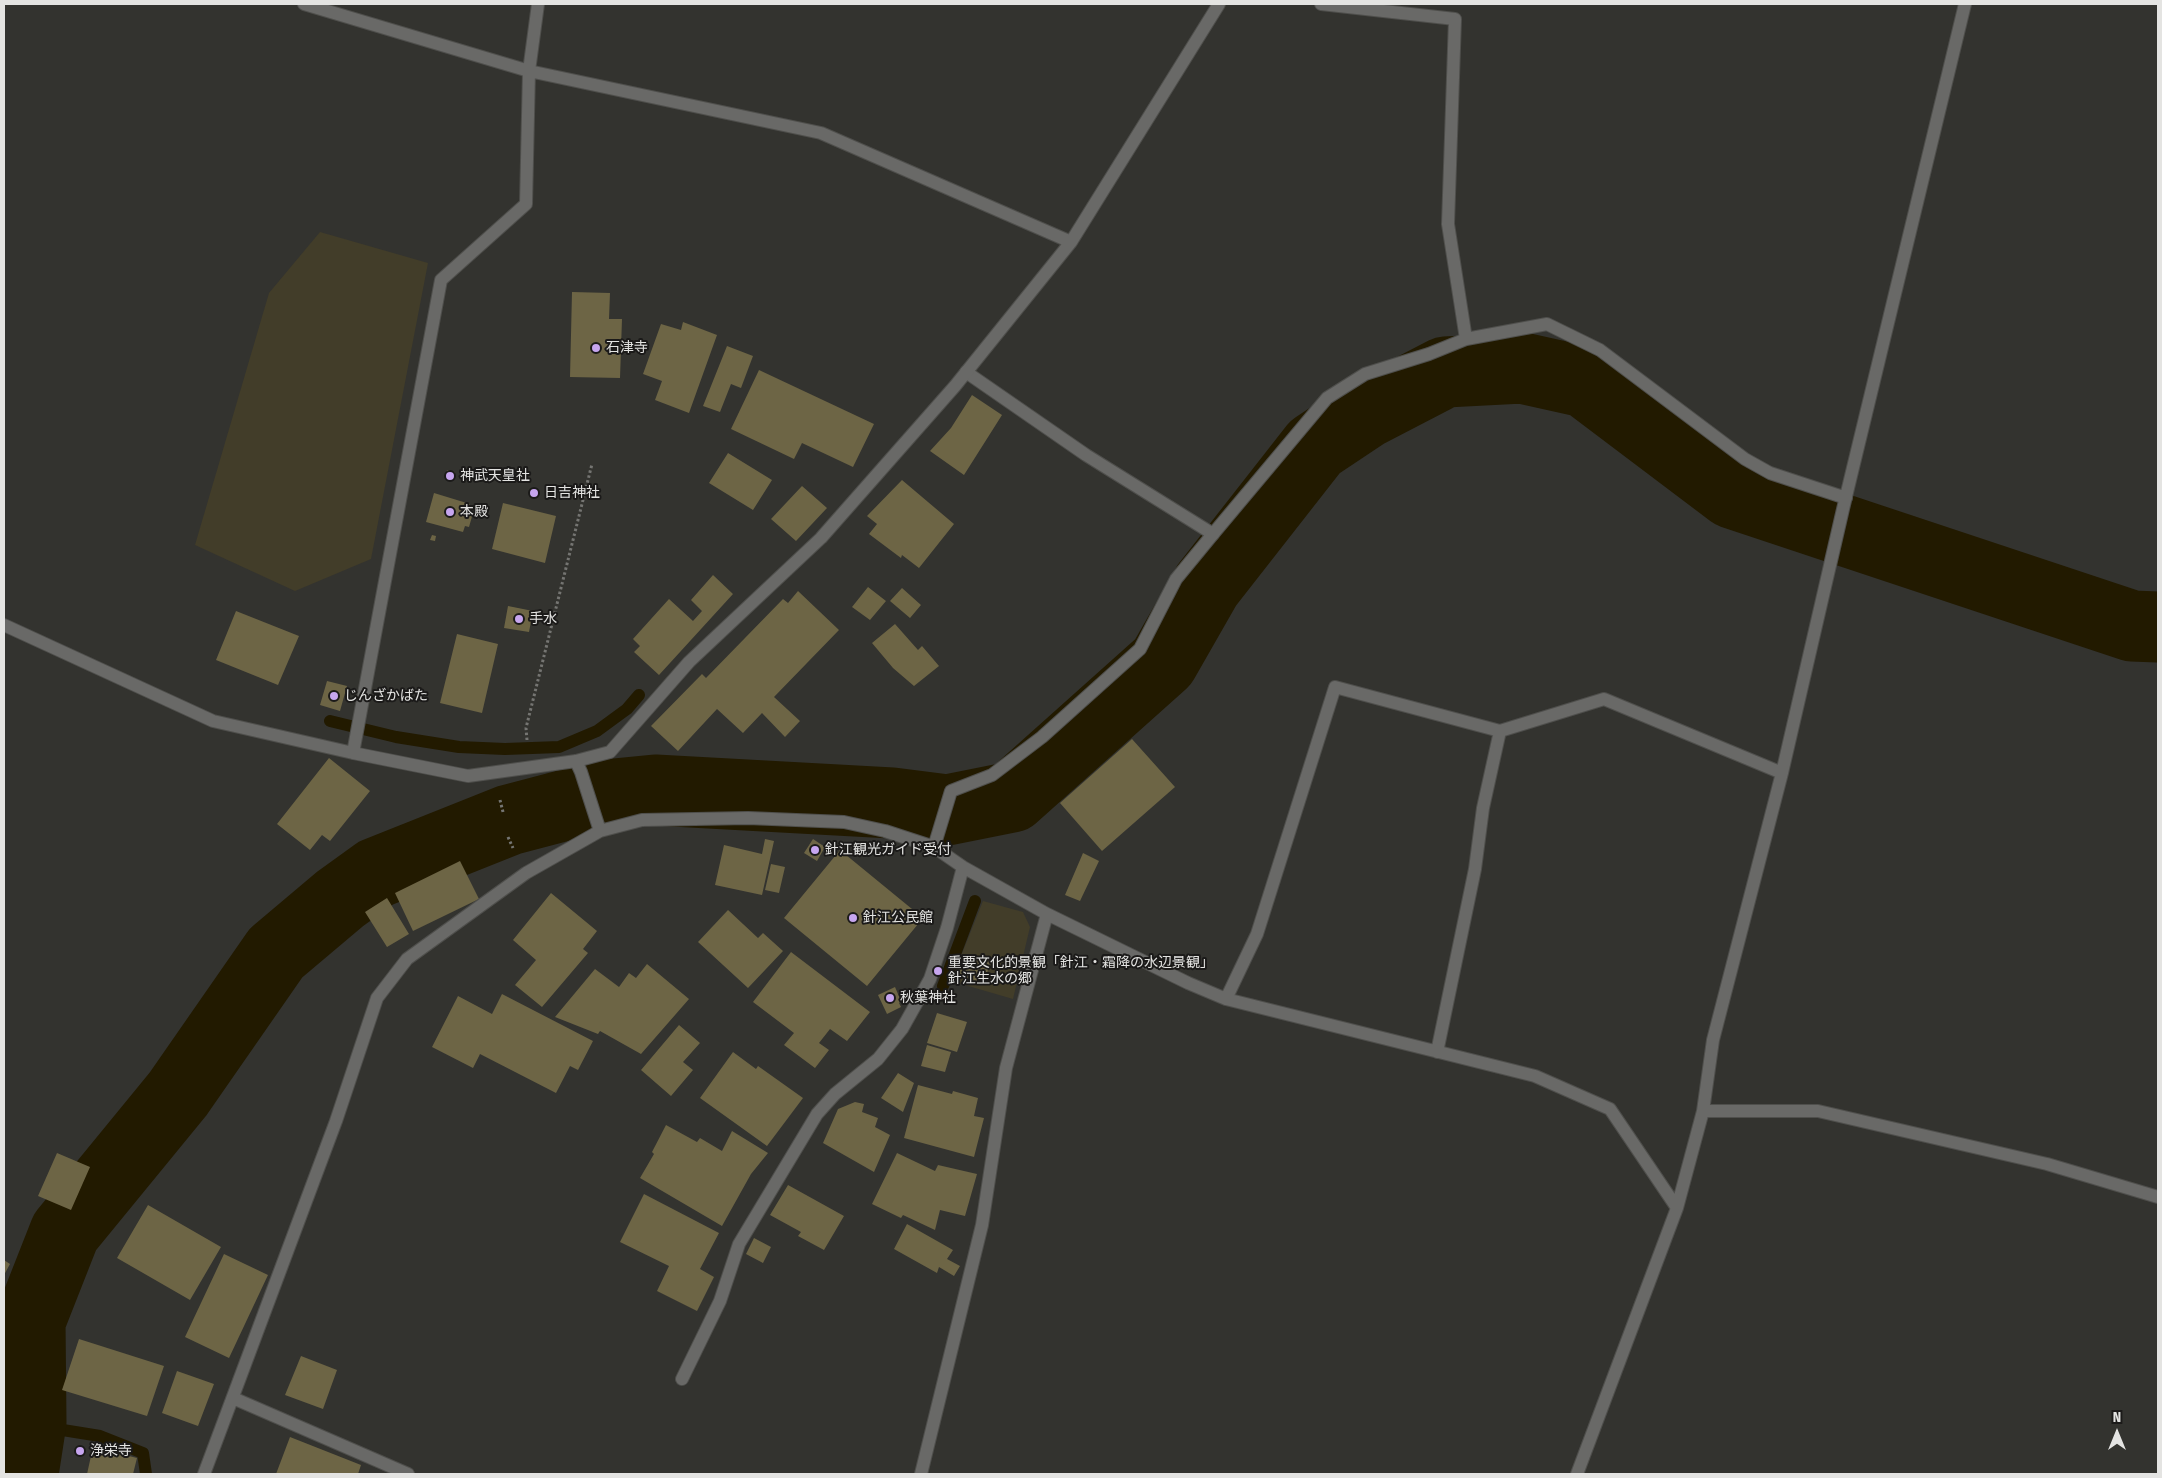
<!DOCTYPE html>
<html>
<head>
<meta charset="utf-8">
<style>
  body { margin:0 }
  #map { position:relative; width:2162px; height:1478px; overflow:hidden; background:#33332f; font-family:"Fira Sans Condensed",sans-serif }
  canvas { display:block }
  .frame { position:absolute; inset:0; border:5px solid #e4e4e2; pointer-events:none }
  .north { position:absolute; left:2092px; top:1408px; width:50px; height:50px; -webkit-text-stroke:4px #1b1a19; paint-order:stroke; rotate:0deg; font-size:14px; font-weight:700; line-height:20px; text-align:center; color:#e4e4e2 }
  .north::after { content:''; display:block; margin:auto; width:18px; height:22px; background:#e4e4e2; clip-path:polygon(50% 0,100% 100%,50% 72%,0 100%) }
</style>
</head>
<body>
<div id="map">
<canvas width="2162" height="1478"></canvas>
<div class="frame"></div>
<div class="north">N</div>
</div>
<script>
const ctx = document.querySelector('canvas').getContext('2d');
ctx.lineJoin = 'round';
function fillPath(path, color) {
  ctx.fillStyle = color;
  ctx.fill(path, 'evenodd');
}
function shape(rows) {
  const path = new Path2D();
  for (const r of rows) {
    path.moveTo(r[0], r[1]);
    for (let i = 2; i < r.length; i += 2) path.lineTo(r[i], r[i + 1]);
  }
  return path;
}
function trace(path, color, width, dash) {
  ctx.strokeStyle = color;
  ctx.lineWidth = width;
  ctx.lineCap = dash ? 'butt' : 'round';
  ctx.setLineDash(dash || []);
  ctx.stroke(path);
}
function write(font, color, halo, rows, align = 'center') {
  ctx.font = font + ' "Fira Sans Condensed","Noto Sans JP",sans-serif';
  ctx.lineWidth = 4;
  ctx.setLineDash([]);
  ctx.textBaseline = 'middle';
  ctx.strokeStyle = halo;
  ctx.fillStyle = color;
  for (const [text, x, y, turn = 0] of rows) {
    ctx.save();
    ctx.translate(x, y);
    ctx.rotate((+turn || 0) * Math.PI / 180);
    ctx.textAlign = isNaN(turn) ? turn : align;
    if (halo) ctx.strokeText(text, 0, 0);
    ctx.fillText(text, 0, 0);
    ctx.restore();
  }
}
const green = shape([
  [320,232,428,263,371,559,295,591,195,545,269,293],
  [983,901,1023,912,1030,927,1013,999,951,981]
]);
const stream = shape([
  [330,721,396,737,459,747,505,749,559,747,597,731,627,709,639,695],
  [943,986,975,901],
  [31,1422,44,1427,100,1436,143,1453,146,1474]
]);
const river = shape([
  [23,1474,31,1422,30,1321,65,1232,178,1094,276,953,340,899,376,873,509,820,604,795,655,790,892,803,947,810,1012,797,1163,662,1207,585,1315,447,1366,413,1445,372,1522,368,1585,382,1732,493,2132,626,2158,627]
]);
const building = shape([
  [572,292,610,293,609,319,622,319,620,378,570,377],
  [683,322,717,335,689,413,655,400,662,381,643,374,661,324,681,330],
  [727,346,753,356,741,388,731,384,720,412,703,406],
  [759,370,874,424,853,467,802,443,794,459,731,429],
  [972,395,1002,415,964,475,930,451,951,428],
  [728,453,772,480,753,510,709,483],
  [447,470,455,472,453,480,445,479],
  [902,480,954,524,919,568,902,555,901,558,869,534,877,524,867,516],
  [802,486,827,508,796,541,771,519],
  [434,493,470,504,468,512,473,513,469,527,465,526,463,532,426,522],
  [503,503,556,516,545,563,492,549],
  [432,535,436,536,435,541,430,540],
  [713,575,733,594,659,675,634,652,640,646,633,639,669,599,693,621,702,611,691,600],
  [868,587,886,601,870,620,852,607],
  [902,588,921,605,910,618,890,601],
  [798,591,839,630,774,697,800,721,785,737,762,713,743,733,717,709,678,751,651,726,702,674,706,678,783,599,788,603],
  [508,606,533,611,529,632,504,628],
  [236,611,299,636,278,685,216,660],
  [895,624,918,650,922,646,939,666,914,686,893,668,872,643],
  [457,634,498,644,482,713,440,703],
  [327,681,347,686,340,711,320,705],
  [1132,739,1175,787,1102,851,1060,803],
  [329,758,370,791,330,841,322,835,310,850,277,824],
  [765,839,774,841,762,895,715,885,724,845,762,854],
  [813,839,825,847,817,861,804,853],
  [840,850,923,918,867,986,784,918],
  [1083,853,1099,861,1080,901,1065,895],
  [460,861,479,899,413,931,395,893],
  [771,864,785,867,779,893,765,890],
  [551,893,597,931,583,949,588,953,542,1007,515,985,536,960,513,940],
  [387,898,409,934,387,947,365,912],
  [728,910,758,938,763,933,783,951,748,988,698,942],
  [791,952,870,1012,847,1041,830,1029,819,1043,829,1050,815,1068,784,1045,794,1033,753,1002],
  [964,954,990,962,984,984,957,976],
  [647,964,689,999,641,1054,600,1031,598,1034,555,1017,595,969,619,987,629,973,636,978],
  [895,987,901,1001,899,1003,901,1007,887,1014,878,995],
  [502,994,593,1041,578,1070,570,1066,556,1093,480,1054,473,1068,432,1047,458,996,492,1014],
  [937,1013,967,1022,957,1052,927,1043],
  [679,1025,700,1043,683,1062,693,1070,671,1096,641,1070],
  [927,1045,951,1052,945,1072,921,1066],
  [733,1052,756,1069,758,1066,803,1098,767,1146,700,1098],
  [898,1073,914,1083,903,1112,881,1098],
  [918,1085,952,1094,953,1091,978,1098,974,1116,984,1118,974,1157,904,1138],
  [855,1102,864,1104,862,1112,878,1118,875,1127,890,1135,874,1172,823,1143,838,1109],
  [666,1125,697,1142,700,1138,722,1151,732,1131,768,1153,751,1174,722,1226,640,1178,654,1154,652,1152],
  [57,1153,90,1167,71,1210,38,1196],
  [897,1153,935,1171,938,1165,977,1174,965,1216,940,1210,935,1230,903,1215,901,1218,872,1204],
  [788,1185,844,1216,824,1250,798,1236,801,1232,770,1215],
  [644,1194,719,1233,700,1269,714,1277,697,1311,657,1291,669,1266,620,1242],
  [148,1205,221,1247,190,1300,117,1258],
  [907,1224,953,1250,947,1259,960,1266,954,1276,939,1267,937,1273,894,1249],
  [754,1238,771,1247,763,1263,746,1254],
  [224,1254,268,1275,229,1358,185,1337],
  [4,1260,10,1264,4,1275],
  [79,1339,164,1366,147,1416,62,1390],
  [301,1356,337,1370,323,1409,285,1395],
  [177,1371,214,1384,198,1426,162,1413],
  [290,1437,361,1465,358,1474,276,1474],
  [93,1447,137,1458,133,1474,87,1474]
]);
const path = shape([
  [527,740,526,728,592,464],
  [500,800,503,812],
  [508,837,513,848]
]);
const lane = shape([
  [966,372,1086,455,1213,534]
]);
const street = shape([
  [304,4,529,71,821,133,1071,242],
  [1321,4,1455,19,1448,224,1466,339],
  [4,625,213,721,353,753,468,776,576,761,610,752,689,662,821,538,955,386,1071,242,1219,4],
  [353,753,441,280,526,204,529,71,538,4],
  [576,761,581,772,600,831],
  [934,847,951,791,992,775,1042,737,1140,649,1176,579,1213,534,1327,398,1365,374,1429,354,1466,339,1547,324,1600,350,1745,459,1770,473,1846,498],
  [1226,999,1257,934,1335,687,1500,731,1604,699,1782,773],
  [1437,1052,1475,869,1483,808,1500,731],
  [1703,1111,1818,1111,2047,1164,2158,1197],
  [682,1379,720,1301,739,1244,817,1114,835,1094,878,1059,902,1029,930,979,947,928,963,867],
  [233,1398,408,1474],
  [204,1474,336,1121,377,998,407,959,526,873,600,831,642,820,748,818,844,822,885,831,934,847,963,867,1047,914,1188,983,1226,999,1535,1076,1610,1109,1677,1208],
  [921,1474,982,1225,1006,1068,1047,914],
  [1577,1474,1677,1208,1703,1111,1713,1040,1782,773,1843,509,1965,4]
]);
const markers = [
  [596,348,5,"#c7a6ef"],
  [450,476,5,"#c7a6ef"],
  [534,493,5,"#c7a6ef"],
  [450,512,5,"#c7a6ef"],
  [519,619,5,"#c7a6ef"],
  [334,696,5,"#c7a6ef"],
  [815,850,5,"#c7a6ef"],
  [853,918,5,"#c7a6ef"],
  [938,971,5,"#c7a6ef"],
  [890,998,5,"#c7a6ef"],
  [80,1451,5,"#c7a6ef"]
];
const poiNames = [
  ["石津寺",606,348],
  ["神武天皇社",460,476],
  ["日吉神社",544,493],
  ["本殿",460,512],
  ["手水",529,619],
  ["じんざかばた",344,696],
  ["針江観光ガイド受付",825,850],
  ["針江公民館",863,918],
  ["重要文化的景観「針江・霜降の水辺景観」",948,963],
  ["針江生水の郷",948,979],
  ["秋葉神社",900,998],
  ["浄栄寺",90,1451]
];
fillPath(green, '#423d29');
trace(stream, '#221a00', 12);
trace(river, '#221a00', 71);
fillPath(building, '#6d6545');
trace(lane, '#4f4f4c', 14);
trace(street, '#4f4f4c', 14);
trace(path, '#757572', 3, [2.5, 2.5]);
trace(lane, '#696967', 12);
trace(street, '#696967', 12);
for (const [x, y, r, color] of markers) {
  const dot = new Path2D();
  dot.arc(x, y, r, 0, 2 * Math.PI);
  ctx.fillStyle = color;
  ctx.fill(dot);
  trace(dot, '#1b1a19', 2);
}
write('14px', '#e4e4e2', '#1b1a19', poiNames, 'left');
</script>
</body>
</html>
